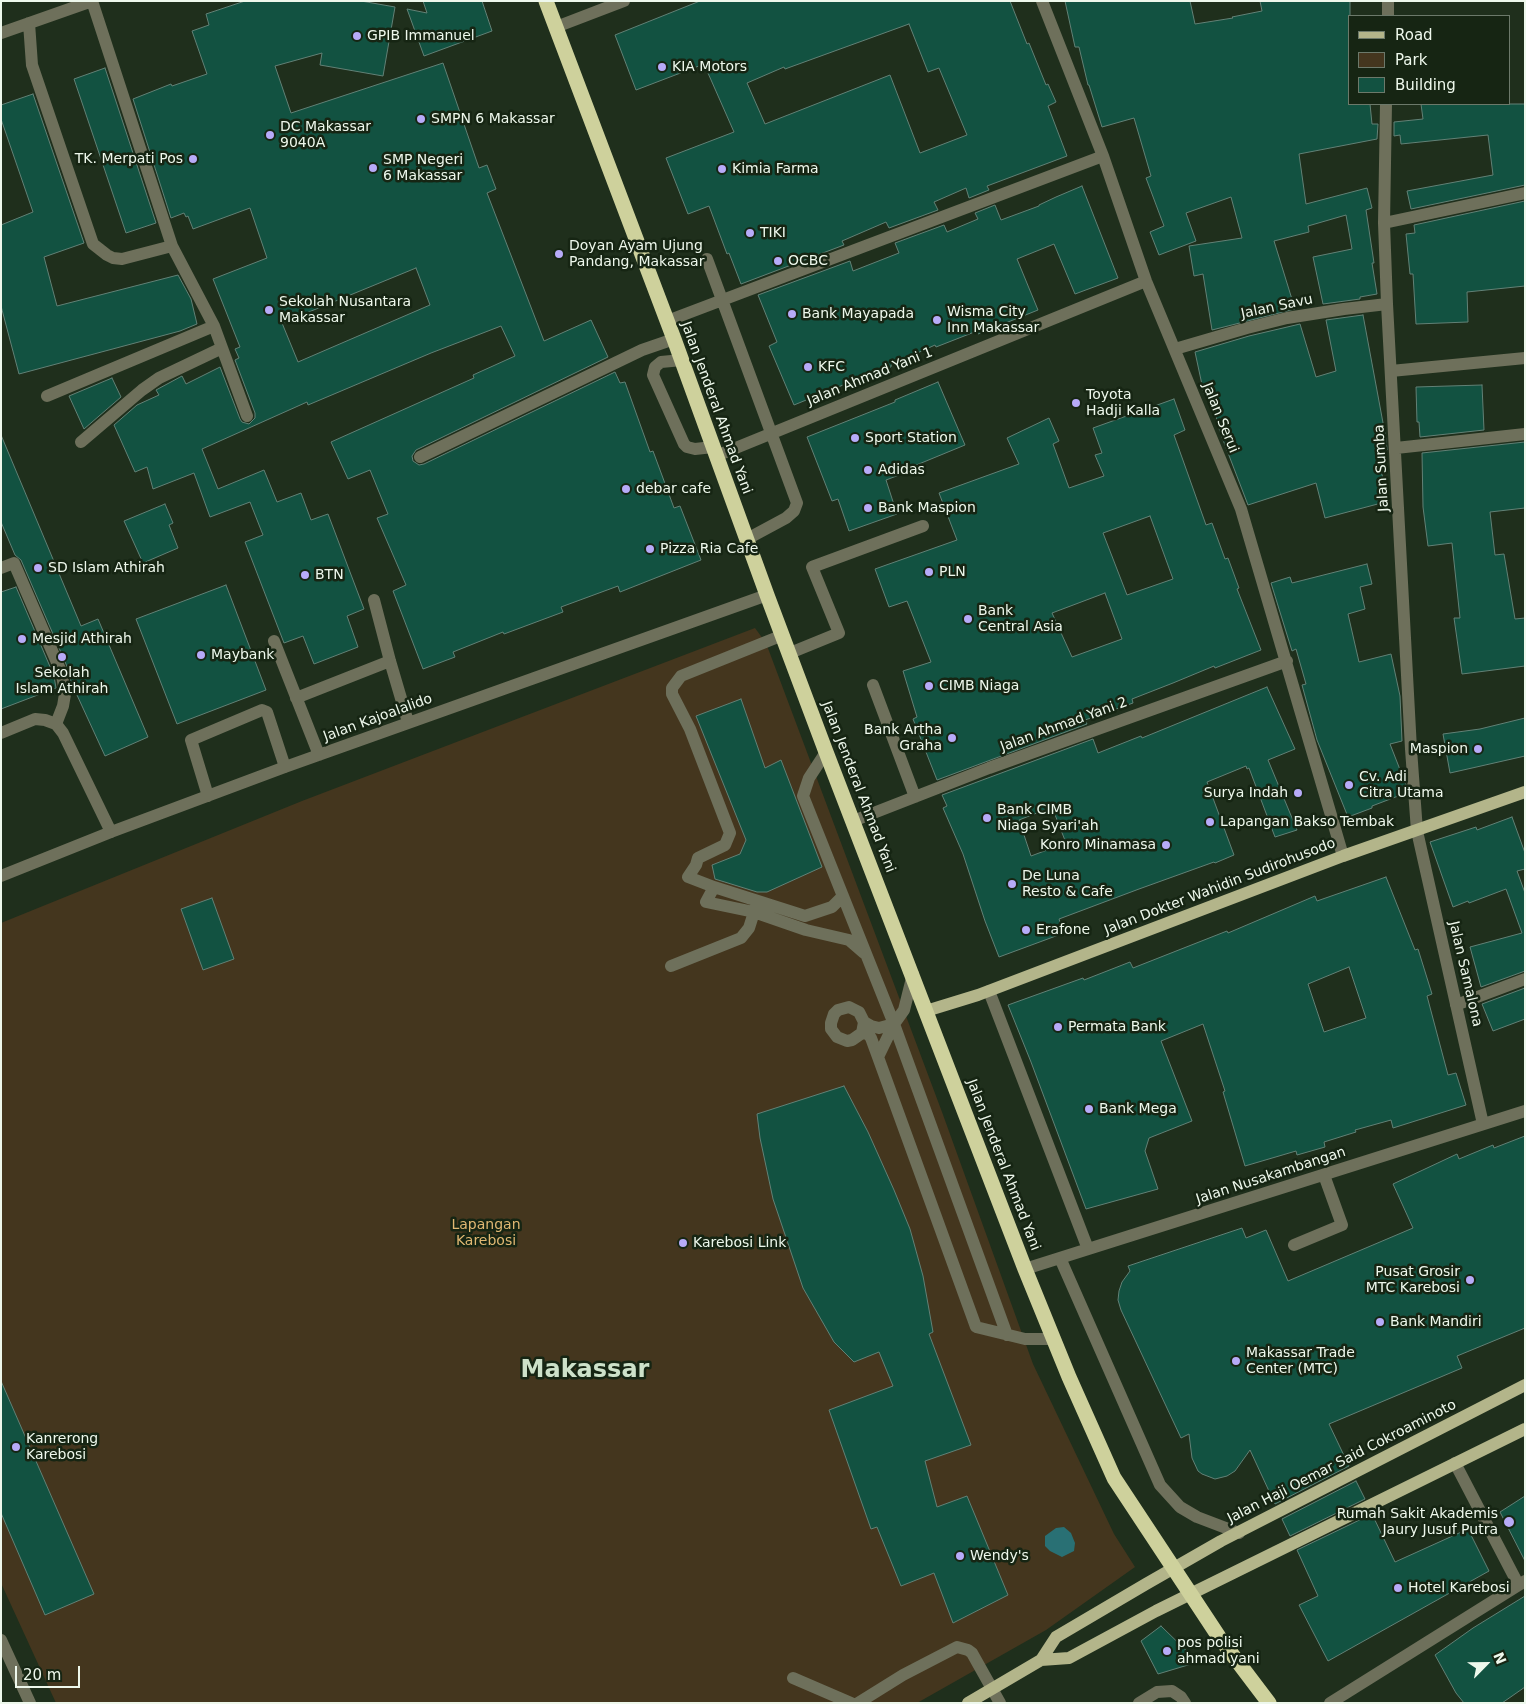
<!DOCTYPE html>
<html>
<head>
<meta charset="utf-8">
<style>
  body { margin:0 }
  #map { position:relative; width:1526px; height:1704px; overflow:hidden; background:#1f2f1c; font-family:"DejaVu Sans",sans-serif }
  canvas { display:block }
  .frame { position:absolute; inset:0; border:2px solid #eef8ec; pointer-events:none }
  .legend { position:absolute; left:1348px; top:15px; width:162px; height:90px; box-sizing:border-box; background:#162513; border:1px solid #6c796a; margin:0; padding:6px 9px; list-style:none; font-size:15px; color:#eef8ec }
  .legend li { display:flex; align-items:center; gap:10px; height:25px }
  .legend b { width:25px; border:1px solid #6c796a }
  .north { position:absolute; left:1461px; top:1639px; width:50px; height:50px; -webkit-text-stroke:4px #162513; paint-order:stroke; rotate:67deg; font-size:14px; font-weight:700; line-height:20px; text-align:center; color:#eef8ec }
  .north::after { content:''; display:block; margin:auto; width:18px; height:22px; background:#eef8ec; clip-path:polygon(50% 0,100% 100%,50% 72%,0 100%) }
  .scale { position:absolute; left:15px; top:1666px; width:65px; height:22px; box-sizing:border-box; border:2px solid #eef8ec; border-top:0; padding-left:6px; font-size:15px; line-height:18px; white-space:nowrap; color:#eef8ec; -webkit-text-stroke:4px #162513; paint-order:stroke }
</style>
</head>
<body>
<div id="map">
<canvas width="1526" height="1704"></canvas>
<div class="frame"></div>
<ul class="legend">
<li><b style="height:6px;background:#b3b58a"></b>Road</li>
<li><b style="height:14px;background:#44361e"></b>Park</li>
<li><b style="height:14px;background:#125241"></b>Building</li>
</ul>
<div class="north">N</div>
<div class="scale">20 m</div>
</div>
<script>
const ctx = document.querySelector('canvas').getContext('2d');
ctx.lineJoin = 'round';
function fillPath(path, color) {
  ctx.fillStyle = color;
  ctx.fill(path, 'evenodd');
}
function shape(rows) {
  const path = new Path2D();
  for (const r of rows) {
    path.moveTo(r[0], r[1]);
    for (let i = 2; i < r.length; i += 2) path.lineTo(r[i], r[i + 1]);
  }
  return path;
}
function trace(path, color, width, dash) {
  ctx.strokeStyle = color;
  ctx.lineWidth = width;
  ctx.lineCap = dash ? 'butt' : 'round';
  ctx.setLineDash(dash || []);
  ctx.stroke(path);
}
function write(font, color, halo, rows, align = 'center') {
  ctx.font = font + ' "DejaVu Sans",sans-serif';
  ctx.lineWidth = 5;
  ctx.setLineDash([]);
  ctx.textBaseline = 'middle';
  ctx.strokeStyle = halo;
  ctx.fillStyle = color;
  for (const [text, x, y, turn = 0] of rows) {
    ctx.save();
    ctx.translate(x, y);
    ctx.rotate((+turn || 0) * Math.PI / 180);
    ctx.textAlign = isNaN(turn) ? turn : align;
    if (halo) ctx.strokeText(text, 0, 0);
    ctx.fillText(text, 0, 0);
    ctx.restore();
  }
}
const green = shape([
  [755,628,766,643,942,1112,1033,1364,1114,1534,1135,1567,1046,1630,917,1703,56,1703,1,1583,1,923,302,801]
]);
const water = shape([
  [1064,1527,1071,1533,1075,1543,1074,1551,1062,1557,1050,1551,1045,1546,1045,1536,1056,1528]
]);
const building = shape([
  [245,1,361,1,395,7,383,76,320,65,322,53,275,66,291,113,443,63,479,168,487,165,496,189,487,193,544,341,591,320,608,357,416,450,412,456,413,461,419,465,424,464,615,372,620,383,625,382,650,452,653,451,674,508,680,506,701,560,620,592,618,586,561,607,563,612,504,634,503,632,453,652,455,657,423,669,393,591,406,585,377,518,388,514,370,470,348,479,331,442,474,378,473,375,515,356,501,326,431,353,308,405,307,402,202,449,218,489,264,470,277,502,301,493,311,520,328,514,364,609,347,616,358,647,314,664,303,636,284,643,245,542,263,535,250,502,210,517,194,473,153,489,147,467,135,472,114,425,137,405,159,395,156,390,182,376,186,384,220,367,240,419,242,422,249,424,255,418,255,413,235,360,239,358,235,349,240,347,213,279,267,258,250,208,193,229,188,216,186,217,184,213,171,218,133,99,171,84,172,86,207,74,192,31,209,25,206,14,245,1],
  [416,268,430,305,298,362,282,323,416,268],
  [423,1,482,1,492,31,424,56,407,9,427,13,423,1],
  [700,1,1010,1,1027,44,1029,43,1046,85,1048,84,1056,102,1048,106,1067,156,987,186,989,190,969,198,966,188,934,202,938,210,889,228,886,222,842,241,844,245,741,284,729,253,727,254,709,206,688,214,666,158,734,132,704,64,636,90,615,35,700,1],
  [909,24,928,72,939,68,967,135,920,153,890,75,765,124,747,83,784,67,785,69,909,24],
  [1065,1,1190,1,1195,24,1233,18,1232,17,1262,11,1260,1,1350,1,1350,104,1370,104,1372,124,1378,124,1377,139,1299,154,1306,204,1367,188,1372,208,1366,210,1374,263,1372,263,1377,294,1360,297,1360,299,1323,304,1313,257,1352,249,1346,215,1308,226,1309,232,1274,241,1295,309,1212,330,1203,274,1194,276,1189,246,1242,238,1231,197,1186,213,1196,241,1159,255,1150,232,1164,226,1146,178,1151,176,1134,118,1102,127,1089,85,1088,85,1079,47,1075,47,1065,1],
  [105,68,156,223,126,233,74,79,105,68],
  [33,94,84,243,44,257,57,306,178,275,191,299,197,324,180,331,19,374,1,306,1,225,33,212,1,119,1,105,33,94],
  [1421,104,1525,104,1525,185,1411,209,1407,191,1493,175,1488,135,1401,144,1400,135,1394,136,1394,122,1423,119,1421,104],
  [1082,186,1118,278,1075,294,1054,244,1017,259,1038,310,978,334,977,331,936,347,935,345,891,365,891,367,843,385,794,405,769,346,777,342,758,295,850,261,853,271,899,253,895,243,944,225,947,232,978,219,975,213,995,205,1001,220,1039,206,1039,205,1056,197,1082,186],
  [1525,201,1525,286,1467,292,1468,322,1416,324,1413,274,1410,274,1406,234,1415,233,1414,225,1525,201],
  [1363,315,1386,439,1387,450,1376,452,1389,501,1325,518,1316,483,1248,505,1220,432,1210,392,1204,394,1195,352,1249,336,1300,324,1316,377,1336,371,1326,320,1363,315],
  [112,378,121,397,84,429,69,396,112,378],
  [938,382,965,445,914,466,915,469,886,480,897,514,849,531,838,499,832,501,807,437,895,402,895,400,938,382],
  [1482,385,1484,430,1420,437,1419,422,1417,422,1416,387,1482,385],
  [1174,399,1185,430,1174,435,1206,525,1212,523,1225,559,1228,558,1239,588,1237,589,1261,650,1215,668,1214,666,1173,683,1132,699,1133,703,1085,720,1087,724,937,780,913,719,917,717,903,671,931,662,907,601,889,607,875,569,957,540,939,493,1019,464,1007,438,1049,418,1059,441,1053,444,1069,488,1104,476,1095,455,1102,453,1093,428,1174,399],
  [1150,516,1173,579,1127,595,1103,533,1150,516],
  [1105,593,1122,639,1072,657,1052,613,1105,593],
  [1,435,81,626,98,619,148,737,105,756,71,682,69,671,21,560,15,555,1,522,1,435],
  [1525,442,1525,508,1490,512,1495,555,1504,554,1515,619,1525,618,1525,666,1462,674,1454,618,1460,618,1452,543,1428,546,1423,507,1422,453,1525,442],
  [165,504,173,523,169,525,178,548,143,563,124,521,165,504],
  [1367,564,1372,584,1360,587,1365,609,1348,614,1359,662,1391,654,1400,696,1402,741,1390,744,1406,785,1406,793,1372,806,1372,808,1348,817,1317,740,1302,685,1306,684,1296,649,1292,651,1271,583,1290,577,1292,583,1367,564],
  [226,585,266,690,177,724,136,619,226,585],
  [16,587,54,676,56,688,1,709,1,592,16,587],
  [1267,687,1295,749,1268,760,1297,830,1275,837,1249,768,1247,769,1246,766,1207,782,1234,855,1215,863,1214,862,1139,889,1059,919,1064,933,999,957,985,921,963,854,943,808,947,806,942,795,1093,739,1098,753,1141,736,1142,738,1267,687],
  [1052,807,1066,843,1031,856,1019,820,1052,807],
  [741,699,765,768,781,760,822,867,767,892,757,892,715,879,712,865,740,854,746,840,696,716,741,699],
  [1525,718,1525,756,1450,773,1443,734,1480,729,1525,718],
  [1512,817,1525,853,1525,869,1517,871,1525,893,1525,971,1481,987,1470,947,1522,933,1506,889,1469,903,1468,901,1453,907,1430,842,1476,827,1477,830,1512,817],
  [1386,877,1415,950,1418,949,1432,994,1427,996,1448,1075,1456,1073,1466,1105,1393,1128,1391,1120,1355,1130,1356,1132,1324,1142,1325,1147,1297,1155,1296,1151,1245,1166,1223,1092,1225,1091,1203,1024,1161,1041,1192,1121,1149,1138,1145,1151,1158,1189,1086,1209,1031,1062,1008,1005,1083,978,1084,980,1130,962,1133,968,1227,931,1228,933,1315,896,1317,901,1386,877],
  [1349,967,1366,1018,1324,1032,1308,984,1349,967],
  [212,898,234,959,203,970,181,909,212,898],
  [1525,988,1525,1019,1493,1031,1482,1004,1525,988],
  [844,1086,868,1132,894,1190,910,1229,923,1276,933,1332,929,1334,971,1445,925,1461,937,1507,967,1496,1008,1595,953,1623,934,1573,901,1586,877,1527,871,1529,829,1410,893,1386,879,1352,854,1362,834,1342,803,1288,773,1199,760,1138,757,1114,844,1086],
  [1525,1136,1525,1328,1457,1356,1462,1368,1329,1424,1349,1466,1275,1504,1250,1450,1235,1471,1227,1476,1215,1479,1202,1474,1198,1471,1192,1458,1189,1434,1181,1438,1121,1310,1118,1300,1119,1291,1122,1282,1130,1271,1128,1266,1242,1228,1246,1238,1266,1230,1288,1281,1413,1228,1393,1184,1457,1154,1459,1159,1493,1145,1494,1148,1525,1136],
  [1,1381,94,1594,45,1615,1,1513,1,1381],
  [1356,1481,1365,1499,1290,1536,1282,1519,1356,1481],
  [1525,1496,1525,1561,1500,1512,1525,1496],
  [1372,1514,1395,1562,1468,1529,1489,1571,1328,1661,1299,1605,1318,1596,1297,1550,1372,1514],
  [1525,1596,1525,1687,1502,1703,1464,1703,1456,1693,1435,1655,1473,1628,1525,1596],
  [1161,1626,1198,1662,1158,1674,1141,1641,1161,1626]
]);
const minor = shape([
  [92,1,172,246,214,326,247,416],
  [1042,1,1103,156,1146,281,1241,509,1343,856],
  [1388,16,1388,1],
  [29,23,32,65,93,244,107,255,113,258,122,259,172,246],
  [556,27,624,1],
  [1,33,92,1],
  [1386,104,1384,223,1387,304,1411,749,1417,831,1483,1124],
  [1384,223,1525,193],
  [707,259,797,503,794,511,786,518,747,539],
  [667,321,1103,156],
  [1175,349,1247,328,1287,318,1344,309,1387,304],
  [682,360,661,362,655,367,653,375,684,444,687,447,695,449,713,447],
  [1391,371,1525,358],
  [47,396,214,326],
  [81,442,142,390,159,378,222,348],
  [1396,448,1525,434],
  [716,456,1146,281],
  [420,457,642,350,674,339],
  [1,568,14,563,62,674,65,694,63,706,56,724],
  [374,600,390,661,408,722],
  [783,635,681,676,672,688,672,694,690,729,730,833,725,845,698,858,696,865,688,877,714,887,805,916,832,907,843,896],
  [274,641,319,755],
  [790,653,839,633,812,567,923,526],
  [873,685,915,797],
  [296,698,390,661],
  [1,733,35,719,45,720,56,724,63,733,111,832],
  [826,752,809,778,803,796,894,1024,1007,1335],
  [208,796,191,740,262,710,267,712,285,767],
  [853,821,989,768,1287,661],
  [1,876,111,832,285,767,767,595],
  [714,887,706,902,754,912,806,930,849,940,864,953],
  [671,966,741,938,749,928,756,906],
  [913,974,904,1010,894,1024,878,1057,976,1327,1025,1339,1053,1339],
  [989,991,1088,1249],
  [1456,1005,1525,979],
  [864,1022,862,1033,852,1040,847,1041,837,1037,831,1029,831,1023,834,1014,838,1010,849,1007,859,1012,864,1022,871,1026,879,1028,894,1024],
  [862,1033,868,1034,871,1038,878,1057],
  [1294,1245,1342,1225,1324,1175],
  [1060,1258,1160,1485,1180,1507,1197,1517,1239,1533],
  [1025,1269,1525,1111],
  [1455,1463,1518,1584],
  [1,1640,30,1703],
  [793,1678,851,1703],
  [858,1703,903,1675,957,1647,968,1650,972,1653,1000,1703],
  [1139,1703,1157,1692,1172,1691,1181,1697,1185,1703],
  [1330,1703,1525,1581]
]);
const major = shape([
  [926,1011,978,995,1343,856,1525,792],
  [1041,1660,1069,1658,1156,1611,1525,1429],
  [968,1703,1041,1660,1056,1637,1146,1584,1221,1541,1525,1385]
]);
const highway = shape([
  [546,1,674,339,767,595,826,752,1025,1269,1069,1377,1114,1478,1219,1637,1269,1703]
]);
const markers = [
  [357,36,5,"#b7abf8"],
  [662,67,5,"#b7abf8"],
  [421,119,5,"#b7abf8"],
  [270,135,5,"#b7abf8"],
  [193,159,5,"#b7abf8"],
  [373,168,5,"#b7abf8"],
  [722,169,5,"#b7abf8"],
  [750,233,5,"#b7abf8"],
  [559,254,5,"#b7abf8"],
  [778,261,5,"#b7abf8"],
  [269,310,5,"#b7abf8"],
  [792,314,5,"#b7abf8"],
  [937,320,5,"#b7abf8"],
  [808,367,5,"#b7abf8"],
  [1076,403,5,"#b7abf8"],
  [855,438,5,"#b7abf8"],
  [868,470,5,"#b7abf8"],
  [626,489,5,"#b7abf8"],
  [868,508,5,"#b7abf8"],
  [650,549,5,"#b7abf8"],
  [38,568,5,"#b7abf8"],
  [929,572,5,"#b7abf8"],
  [305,575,5,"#b7abf8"],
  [968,619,5,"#b7abf8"],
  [22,639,5,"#b7abf8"],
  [201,655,5,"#b7abf8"],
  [62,657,5,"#b7abf8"],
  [929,686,5,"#b7abf8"],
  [952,738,5,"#b7abf8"],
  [1478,749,5,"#b7abf8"],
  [1349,785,5,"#b7abf8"],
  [1298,793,5,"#b7abf8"],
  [987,818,5,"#b7abf8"],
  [1210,822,5,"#b7abf8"],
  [1166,845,5,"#b7abf8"],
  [1012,884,5,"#b7abf8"],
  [1026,930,5,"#b7abf8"],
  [1058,1027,5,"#b7abf8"],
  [1089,1109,5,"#b7abf8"],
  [683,1243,5,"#b7abf8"],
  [1470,1280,5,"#b7abf8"],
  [1380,1322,5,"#b7abf8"],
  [1236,1361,5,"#b7abf8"],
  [16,1447,5,"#b7abf8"],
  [1509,1522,6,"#b7abf8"],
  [960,1556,5,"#b7abf8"],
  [1398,1588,5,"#b7abf8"],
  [1167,1651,5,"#b7abf8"]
];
const poiNames = [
  ["GPIB Immanuel",367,36],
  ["KIA Motors",672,67],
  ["SMPN 6 Makassar",431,119],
  ["DC Makassar",280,127],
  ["9040A",280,143],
  ["TK. Merpati Pos",183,159,"right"],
  ["SMP Negeri",383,160],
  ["6 Makassar",383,176],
  ["Kimia Farma",732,169],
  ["TIKI",760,233],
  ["Doyan Ayam Ujung",569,246],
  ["Pandang, Makassar",569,262],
  ["OCBC",788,261],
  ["Sekolah Nusantara",279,302],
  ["Makassar",279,318],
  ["Wisma City",947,312],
  ["Inn Makassar",947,328],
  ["Bank Mayapada",802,314],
  ["KFC",818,367],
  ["Toyota",1086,395],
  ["Hadji Kalla",1086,411],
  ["Sport Station",865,438],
  ["Adidas",878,470],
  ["debar cafe",636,489],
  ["Bank Maspion",878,508],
  ["Pizza Ria Cafe",660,549],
  ["SD Islam Athirah",48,568],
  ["PLN",939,572],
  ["BTN",315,575],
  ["Bank",978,611],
  ["Central Asia",978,627],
  ["Mesjid Athirah",32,639],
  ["Maybank",211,655],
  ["Sekolah",62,673,"center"],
  ["Islam Athirah",62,689,"center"],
  ["CIMB Niaga",939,686],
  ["Bank Artha",942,730,"right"],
  ["Graha",942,746,"right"],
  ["Maspion",1468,749,"right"],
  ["Cv. Adi",1359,777],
  ["Citra Utama",1359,793],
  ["Surya Indah",1288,793,"right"],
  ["Bank CIMB",997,810],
  ["Niaga Syari'ah",997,826],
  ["Lapangan Bakso Tembak",1220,822],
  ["Konro Minamasa",1156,845,"right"],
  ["De Luna",1022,876],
  ["Resto & Cafe",1022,892],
  ["Erafone",1036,930],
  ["Permata Bank",1068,1027],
  ["Bank Mega",1099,1109],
  ["Karebosi Link",693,1243],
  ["Pusat Grosir",1460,1272,"right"],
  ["MTC Karebosi",1460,1288,"right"],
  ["Bank Mandiri",1390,1322],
  ["Makassar Trade",1246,1353],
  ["Center (MTC)",1246,1369],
  ["Kanrerong",26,1439],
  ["Karebosi",26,1455],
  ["Rumah Sakit Akademis",1498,1514,"right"],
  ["Jaury Jusuf Putra",1498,1530,"right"],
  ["Wendy's",970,1556],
  ["Hotel Karebosi",1408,1588],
  ["pos polisi",1177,1643],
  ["ahmad yani",1177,1659]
];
const streetNames = [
  ["Jalan Savu",1277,307,-12],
  ["Jalan Ahmad Yani 1",870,377,-22],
  ["Jalan Jenderal Ahmad Yani",716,408,70],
  ["Jalan Serui",1220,418,68],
  ["Jalan Sumba",1382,468,-93],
  ["Jalan Kajoalalido",378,718,-20],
  ["Jalan Ahmad Yani 2",1064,725,-20],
  ["Jalan Jenderal Ahmad Yani",858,787,69],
  ["Jalan Dokter Wahidin Sudirohusodo",1220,887,-21],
  ["Jalan Samalona",1465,974,77],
  ["Jalan Jenderal Ahmad Yani",1003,1165,69],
  ["Jalan Nusakambangan",1271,1176,-18],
  ["Jalan Haji Oemar Said Cokroaminoto",1342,1462,-27]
];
const parkNames = [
  ["Lapangan",486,1225],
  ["Karebosi",486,1241]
];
const townNames = [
  ["Makassar",585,1371]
];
fillPath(green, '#44361e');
fillPath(water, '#297074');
fillPath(building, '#125241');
trace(building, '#628176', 1);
trace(minor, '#6e705b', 12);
trace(major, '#b3b58a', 12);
trace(highway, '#ced19c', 15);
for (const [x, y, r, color] of markers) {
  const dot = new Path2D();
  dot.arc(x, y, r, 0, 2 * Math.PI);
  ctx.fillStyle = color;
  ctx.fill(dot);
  trace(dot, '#162513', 2);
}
write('14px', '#eef8ec', '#162513', poiNames, 'left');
write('14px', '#eef8ec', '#162513', streetNames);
write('14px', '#e1b873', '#162513', parkNames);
write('bold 24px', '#cde1c9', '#162513', townNames);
</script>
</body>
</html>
